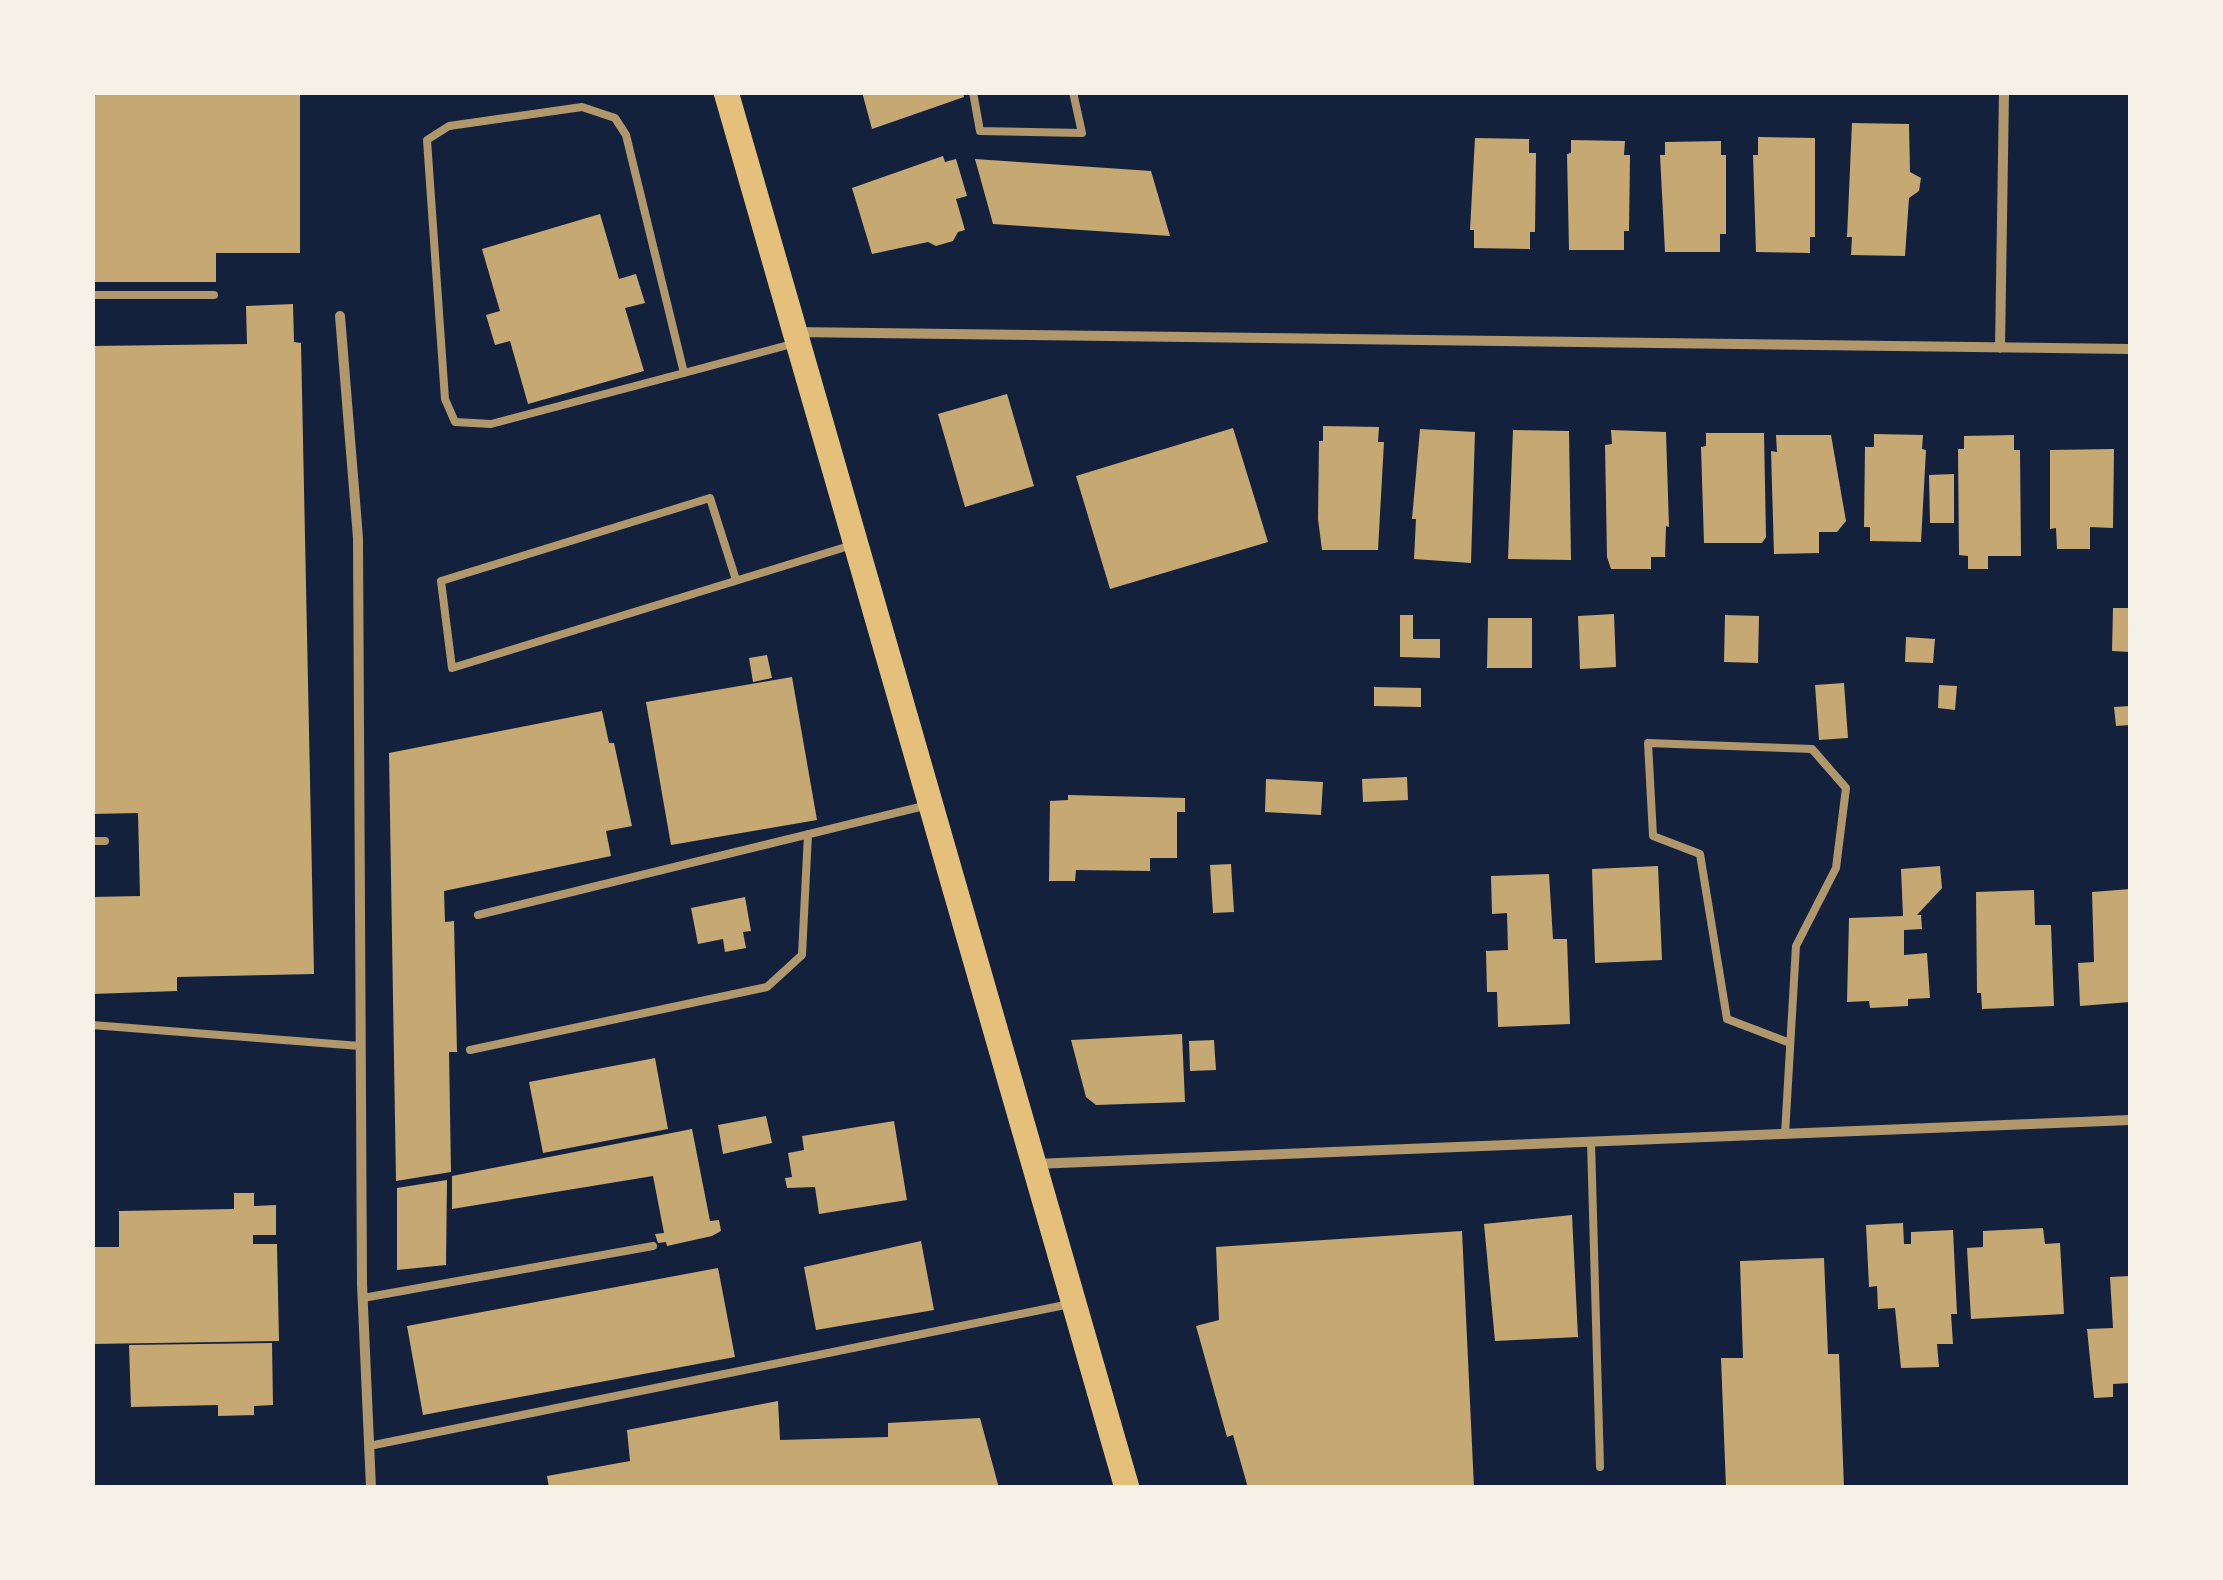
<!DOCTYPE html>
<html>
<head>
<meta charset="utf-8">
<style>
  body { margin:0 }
  #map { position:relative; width:2223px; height:1580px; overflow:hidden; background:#14213d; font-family:Arial,sans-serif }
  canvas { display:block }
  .frame { position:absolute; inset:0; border:95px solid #f6f1e7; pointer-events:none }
</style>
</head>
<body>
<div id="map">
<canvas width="2223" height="1580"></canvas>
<div class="frame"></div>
</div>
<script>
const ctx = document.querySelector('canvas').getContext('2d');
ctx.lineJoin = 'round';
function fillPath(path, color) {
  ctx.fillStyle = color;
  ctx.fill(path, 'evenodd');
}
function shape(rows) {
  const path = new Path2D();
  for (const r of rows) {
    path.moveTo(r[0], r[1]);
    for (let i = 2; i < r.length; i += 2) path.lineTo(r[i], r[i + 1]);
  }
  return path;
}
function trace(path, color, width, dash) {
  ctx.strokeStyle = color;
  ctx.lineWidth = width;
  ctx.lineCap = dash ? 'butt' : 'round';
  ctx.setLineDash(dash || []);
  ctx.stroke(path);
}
const building = shape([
  [92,92,300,92,300,253,216,253,216,282,92,282],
  [862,92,963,92,964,97,872,129],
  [1852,123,1909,124,1910,172,1921,178,1919,191,1909,198,1905,256,1851,255,1852,237,1847,237],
  [1758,137,1815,138,1815,237,1810,237,1810,253,1756,252,1753,155,1758,155],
  [1475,138,1529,139,1529,153,1536,153,1535,232,1530,232,1530,249,1474,248,1474,230,1470,230],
  [1571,140,1625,141,1624,155,1630,155,1629,231,1624,231,1624,250,1569,250,1567,154,1571,153],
  [1721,141,1721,155,1726,155,1726,234,1720,234,1720,252,1665,252,1660,155,1665,155,1665,142],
  [943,156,945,162,956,159,967,196,956,199,965,230,958,232,953,241,936,246,928,242,872,254,852,188],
  [975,159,1151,171,1170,236,993,224],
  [600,214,619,279,636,274,645,303,625,308,644,371,528,404,510,341,495,345,486,315,500,311,482,249],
  [293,304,294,342,301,343,314,974,177,977,177,991,92,994,92,897,140,896,138,813,92,814,92,346,247,344,246,306],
  [1007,394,1034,486,965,507,938,414],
  [1323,426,1379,427,1378,442,1384,442,1378,550,1322,550,1318,519,1319,441,1323,441],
  [1233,428,1268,542,1110,589,1076,476],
  [1420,429,1475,432,1471,563,1414,559,1416,519,1412,519],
  [1513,430,1569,431,1571,560,1508,559],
  [1611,430,1666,432,1669,527,1666,526,1665,557,1651,557,1651,569,1611,569,1607,557,1605,445,1612,444],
  [1706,433,1764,433,1766,537,1762,543,1704,543,1701,447,1706,446],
  [1874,434,1923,435,1922,449,1926,450,1921,542,1870,541,1870,527,1864,527,1865,447,1874,447],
  [1776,435,1831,435,1846,521,1837,532,1819,532,1819,553,1774,554,1771,451,1777,452],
  [2014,435,2014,450,2020,450,2021,556,1988,556,1988,569,1968,569,1968,556,1959,555,1958,449,1964,449,1964,436],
  [2114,449,2113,528,2090,527,2090,549,2057,549,2056,528,2050,529,2050,450],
  [1954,474,1954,523,1930,523,1929,475],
  [2113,608,2130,608,2130,652,2112,651],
  [1614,614,1616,667,1580,669,1578,616],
  [1400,615,1413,615,1413,639,1440,639,1440,658,1400,657],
  [1725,615,1759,616,1758,663,1724,662],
  [1488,618,1532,618,1532,668,1487,668],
  [1906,637,1935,639,1933,663,1905,662],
  [767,655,772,678,753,682,749,658],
  [792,677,817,820,671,845,646,702],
  [1844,683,1848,738,1819,740,1815,685],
  [1939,685,1957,686,1955,710,1938,708],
  [1374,687,1421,688,1421,707,1374,706],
  [2130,706,2130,725,2116,726,2114,707],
  [602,711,609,743,614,743,632,826,606,831,611,856,444,891,445,922,454,921,457,1052,449,1052,451,1172,396,1181,389,753],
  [1407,777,1408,800,1363,802,1362,779],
  [1266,779,1323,782,1321,815,1265,812],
  [1068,795,1185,798,1185,812,1177,812,1177,858,1150,858,1150,871,1076,870,1075,881,1049,881,1050,801,1068,800],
  [1231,864,1234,912,1213,913,1210,865],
  [1658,866,1662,960,1595,963,1592,869],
  [1940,866,1942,888,1917,915,1921,915,1922,929,1904,930,1904,955,1927,953,1930,998,1908,999,1908,1006,1870,1008,1869,1001,1847,1002,1849,918,1903,916,1901,869],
  [1549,874,1553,939,1567,939,1570,1024,1498,1027,1497,992,1487,992,1486,951,1508,950,1507,913,1492,914,1491,876],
  [2130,889,2130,1002,2080,1006,2078,963,2094,962,2092,892],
  [2034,890,2035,925,2051,925,2054,1006,1982,1009,1981,993,1977,993,1976,892],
  [745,897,751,931,743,932,746,948,725,952,723,939,698,944,691,908],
  [1182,1034,1185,1102,1096,1105,1086,1097,1071,1040],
  [1214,1040,1216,1070,1190,1071,1189,1041],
  [655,1058,668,1129,543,1153,529,1082],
  [766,1116,772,1143,723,1154,718,1125],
  [894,1121,907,1200,819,1214,815,1187,787,1188,785,1178,792,1177,788,1153,804,1150,802,1136],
  [692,1129,710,1221,719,1220,721,1231,712,1236,667,1246,666,1242,658,1243,655,1234,664,1233,653,1176,452,1209,452,1176],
  [447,1180,446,1265,397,1270,397,1188],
  [234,1193,254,1193,254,1206,276,1205,276,1235,253,1235,253,1244,277,1244,279,1341,92,1344,92,1247,119,1247,119,1211,234,1209],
  [1572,1215,1578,1337,1495,1341,1484,1224],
  [1903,1223,1904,1244,1911,1244,1911,1232,1953,1230,1957,1314,1951,1314,1953,1344,1937,1344,1939,1367,1901,1368,1895,1308,1878,1309,1877,1286,1869,1287,1866,1225],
  [2043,1228,2045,1244,2060,1243,2064,1314,1971,1319,1967,1248,1983,1247,1983,1231],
  [1462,1231,1474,1488,1248,1488,1233,1435,1227,1437,1196,1326,1219,1320,1216,1247],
  [921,1241,934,1310,816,1330,804,1267],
  [1824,1258,1828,1354,1839,1354,1844,1488,1726,1488,1721,1358,1743,1358,1740,1261],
  [718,1268,735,1357,423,1415,407,1326],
  [2130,1276,2130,1383,2113,1384,2113,1397,2094,1398,2087,1329,2113,1328,2110,1277],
  [272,1343,273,1405,254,1406,254,1415,218,1416,218,1405,131,1407,129,1345],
  [778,1401,780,1440,888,1437,888,1423,980,1418,999,1488,549,1488,547,1476,630,1461,627,1430]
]);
const service = shape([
  [973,92,980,131,1082,133,1073,92],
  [92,295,214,295],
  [684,373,626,135,615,118,582,107,449,126,427,140,445,399,455,422,491,424,684,373,792,344],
  [736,580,710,498,441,581,452,668,849,546],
  [92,841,105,841],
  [478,915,928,805],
  [92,1025,360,1046],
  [470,1050,767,987,802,955,808,834],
  [1785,1134,1796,946,1836,868,1846,788,1812,749,1648,743,1653,836,1700,854,1727,1019,1790,1043],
  [1591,1142,1600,1467],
  [363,1298,653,1246],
  [369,1446,1070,1304]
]);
const minor = shape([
  [340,316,358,538,362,1284,371,1488],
  [794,332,2130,349],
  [2000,348,2004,92],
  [1034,1164,2130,1120]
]);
const primary = shape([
  [726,92,1127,1488]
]);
fillPath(building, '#c6a872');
trace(service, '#b1986c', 8);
trace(minor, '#b1986c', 10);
trace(primary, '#e5c07b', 25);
</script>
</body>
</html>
